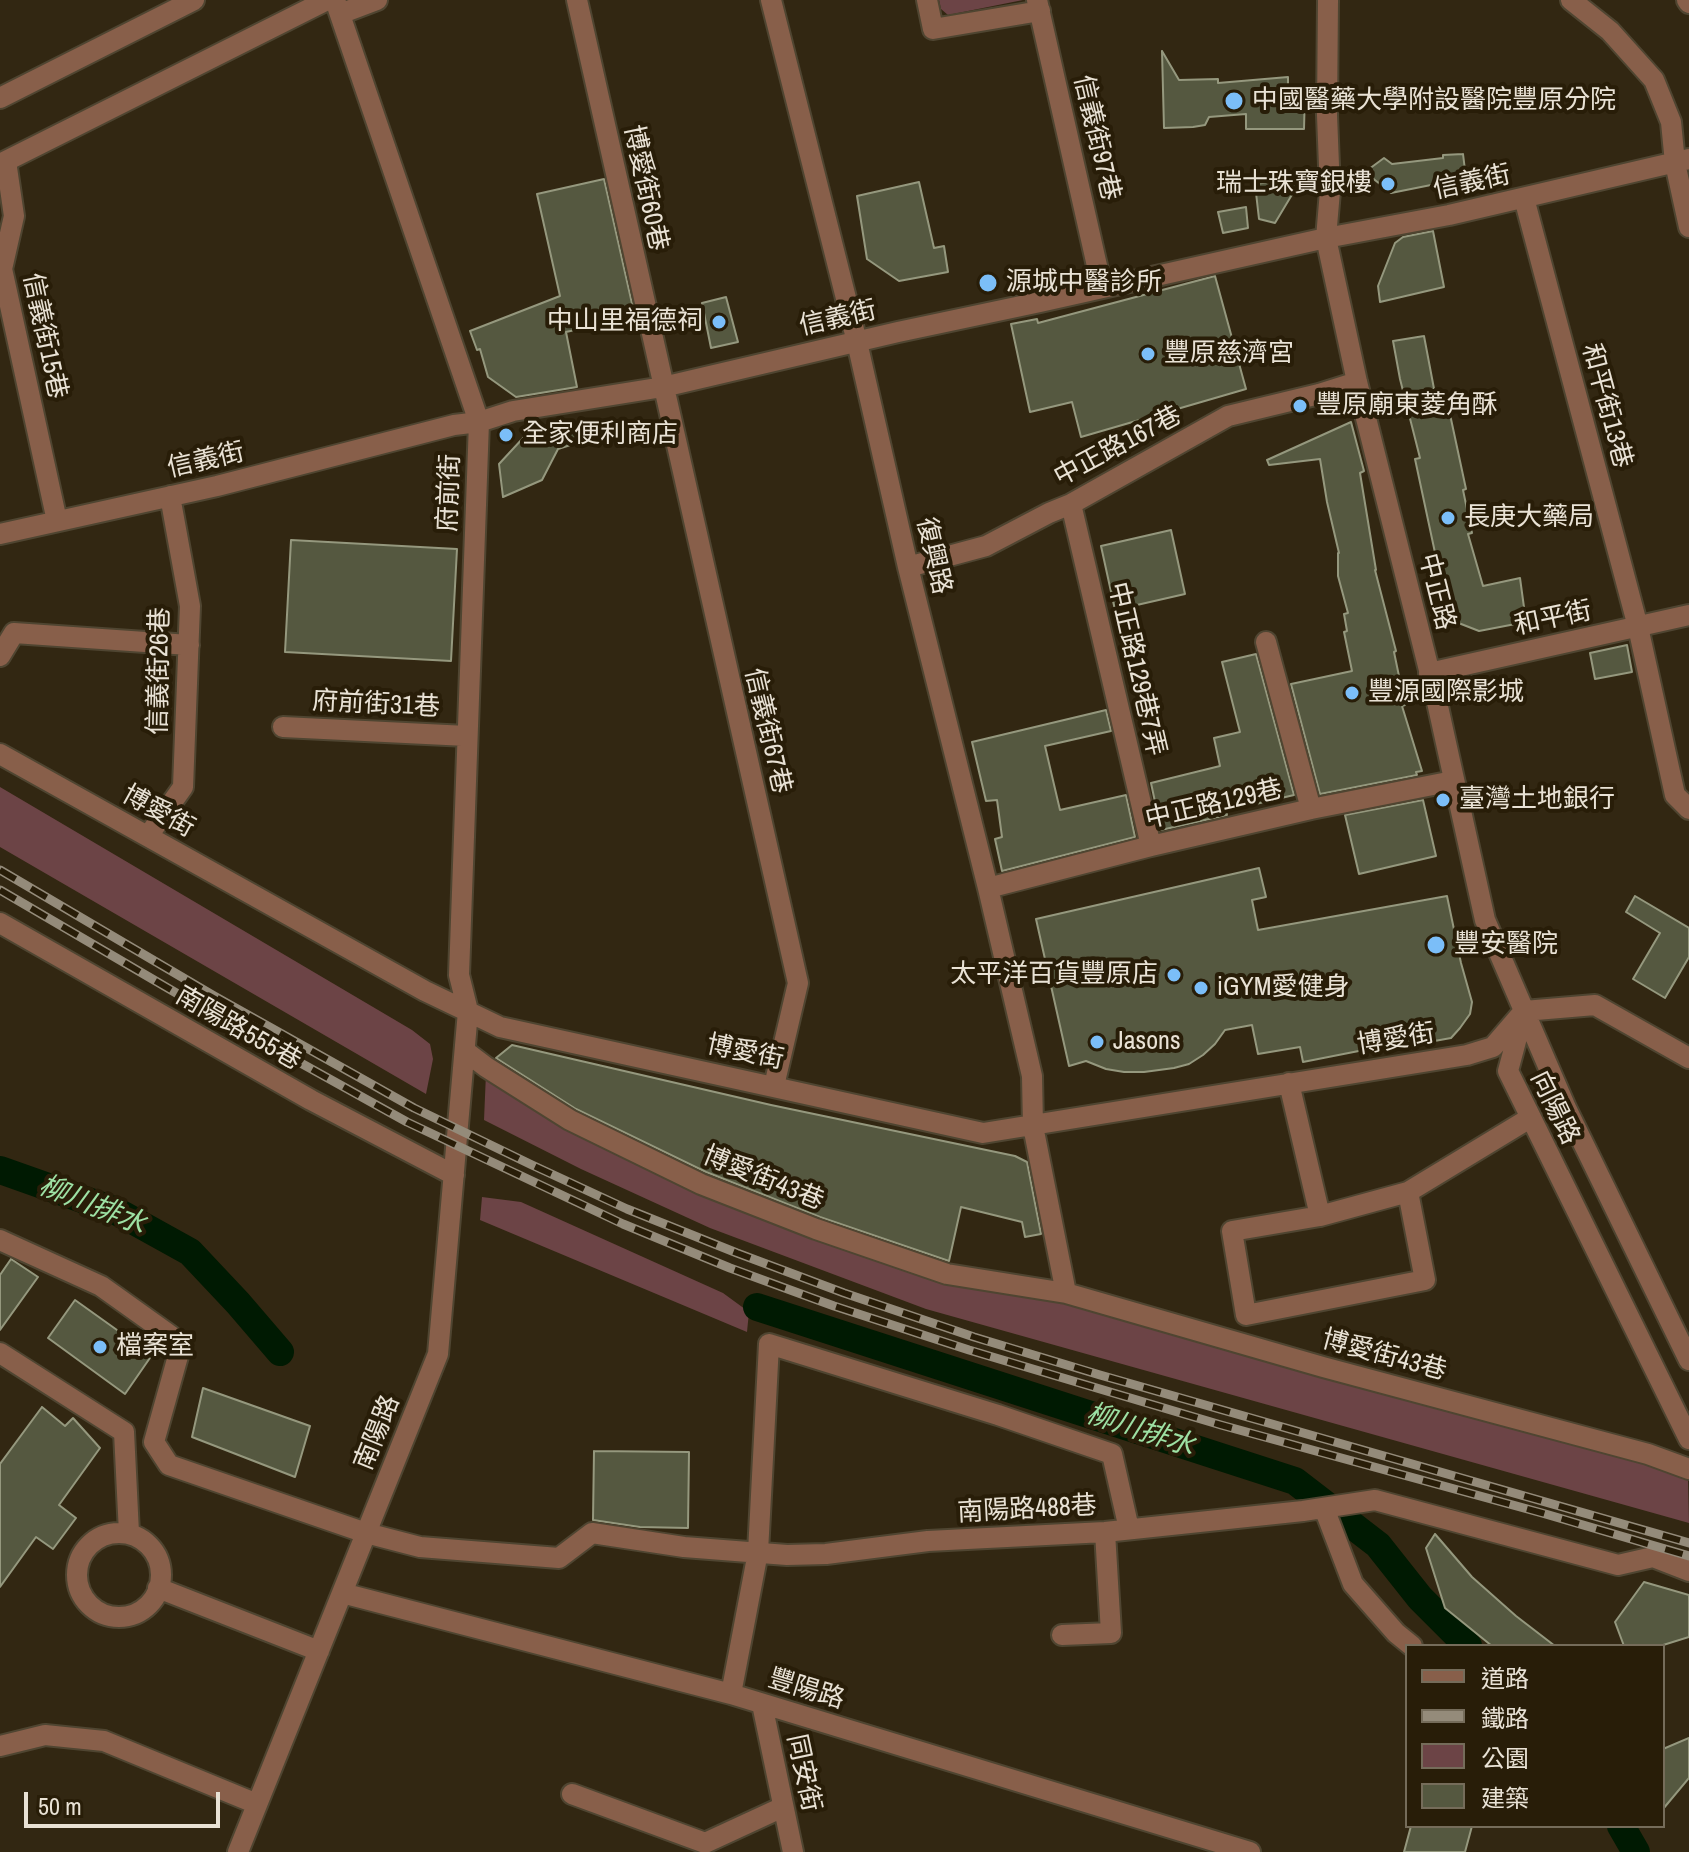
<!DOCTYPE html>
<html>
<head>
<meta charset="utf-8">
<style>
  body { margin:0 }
  #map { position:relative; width:1689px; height:1852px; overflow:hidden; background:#322712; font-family:"Archivo Narrow","Noto Sans TC",sans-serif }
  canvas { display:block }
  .legend { position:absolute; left:1405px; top:1644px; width:260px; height:184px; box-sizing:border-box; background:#281d08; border:2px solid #756c5a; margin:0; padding:10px 14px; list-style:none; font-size:24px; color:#e9e2d5 }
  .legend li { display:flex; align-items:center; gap:16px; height:40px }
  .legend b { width:40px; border:2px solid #756c5a }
  .scale { position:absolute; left:24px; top:1792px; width:196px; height:36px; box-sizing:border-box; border:4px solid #e9e2d5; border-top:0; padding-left:10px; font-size:24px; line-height:28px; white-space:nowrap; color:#e9e2d5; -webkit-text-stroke:6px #281d08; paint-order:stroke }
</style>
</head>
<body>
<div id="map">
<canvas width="1689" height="1852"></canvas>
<ul class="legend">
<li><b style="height:10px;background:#885f4a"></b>道路</li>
<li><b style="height:10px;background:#948b7a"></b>鐵路</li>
<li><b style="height:22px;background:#6c4446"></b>公園</li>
<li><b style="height:22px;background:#555840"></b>建築</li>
</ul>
<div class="scale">50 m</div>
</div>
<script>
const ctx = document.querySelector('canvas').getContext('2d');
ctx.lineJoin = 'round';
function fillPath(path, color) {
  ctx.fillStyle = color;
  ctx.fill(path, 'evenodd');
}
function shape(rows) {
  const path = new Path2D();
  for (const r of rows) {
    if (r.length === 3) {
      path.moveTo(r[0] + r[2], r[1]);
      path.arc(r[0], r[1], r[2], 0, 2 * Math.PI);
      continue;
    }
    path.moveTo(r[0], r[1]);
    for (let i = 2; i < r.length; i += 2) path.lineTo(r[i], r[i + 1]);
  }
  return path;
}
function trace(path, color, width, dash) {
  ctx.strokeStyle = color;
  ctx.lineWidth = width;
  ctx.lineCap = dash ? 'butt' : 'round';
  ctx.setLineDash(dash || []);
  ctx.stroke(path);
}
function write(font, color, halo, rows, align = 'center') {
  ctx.font = font + ' "Archivo Narrow","Noto Sans TC",sans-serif';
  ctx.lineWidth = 8;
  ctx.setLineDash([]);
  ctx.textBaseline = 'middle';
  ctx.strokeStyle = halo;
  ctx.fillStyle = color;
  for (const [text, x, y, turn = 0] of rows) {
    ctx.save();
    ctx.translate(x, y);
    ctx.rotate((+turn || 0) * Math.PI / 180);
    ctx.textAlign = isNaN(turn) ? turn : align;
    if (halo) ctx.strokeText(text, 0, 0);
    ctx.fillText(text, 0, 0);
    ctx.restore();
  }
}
const green = shape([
  [939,0,1023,0,948,15,941,9],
  [0,787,412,1030,430,1044,433,1059,426,1094,0,847],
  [486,1073,719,1199,1057,1298,1637,1460,1688,1478,1689,1523,926,1309,710,1228,581,1169,484,1120],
  [482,1197,521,1202,723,1293,749,1312,747,1332,480,1220]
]);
const canal = shape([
  [0,1170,116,1211,190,1252,238,1303,280,1352],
  [757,1307,1295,1481,1378,1545,1420,1598,1468,1646],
  [1621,1826,1636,1852]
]);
const building = shape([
  [1162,51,1179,80,1218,79,1218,83,1288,77,1288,90,1305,90,1304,129,1246,129,1246,114,1209,117,1205,125,1193,127,1164,128,1162,51],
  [1463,154,1466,178,1391,193,1365,172,1384,158,1392,164,1443,158,1443,155,1463,154],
  [1302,178,1275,223,1259,219,1255,184,1302,178],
  [604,179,635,317,566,332,577,387,516,397,488,377,480,349,477,350,470,331,560,296,537,194,604,179],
  [919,182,934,248,944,246,948,272,899,281,867,259,857,196,919,182],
  [1246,207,1248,228,1223,233,1218,212,1246,207],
  [1433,231,1444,287,1380,302,1378,286,1395,243,1403,237,1433,231],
  [1215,276,1246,389,1081,437,1072,402,1030,412,1011,324,1037,319,1038,323,1215,276],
  [726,297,738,342,711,348,702,303,726,297],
  [1424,336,1435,394,1443,392,1451,419,1466,489,1463,490,1472,533,1468,534,1483,586,1520,578,1526,622,1479,631,1456,622,1449,592,1439,562,1437,562,1415,459,1420,458,1400,379,1393,341,1424,336],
  [601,420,605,434,558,449,542,480,503,497,499,464,524,437,601,420],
  [1351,422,1364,471,1360,473,1376,570,1375,570,1396,651,1394,652,1405,705,1402,706,1422,771,1416,772,1417,775,1320,794,1291,684,1352,671,1344,632,1347,631,1344,614,1348,613,1338,576,1338,553,1339,553,1327,502,1320,459,1269,465,1267,460,1351,422],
  [1171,530,1185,594,1115,610,1101,546,1171,530],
  [291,540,457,549,451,661,285,652,291,540],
  [1627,645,1632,672,1595,679,1590,653,1627,645],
  [1256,654,1294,795,1226,811,1227,815,1161,830,1151,783,1220,766,1214,738,1240,732,1222,662,1256,654],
  [1106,710,1111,731,1045,746,1052,776,1060,810,1126,795,1135,837,1002,871,995,839,1002,837,997,800,986,801,972,742,1106,710],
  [1423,800,1436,856,1359,874,1345,815,1423,800],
  [1259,868,1266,897,1252,900,1258,930,1447,896,1461,963,1472,1002,1470,1014,1460,1028,1451,1038,1385,1050,1384,1046,1303,1062,1300,1047,1258,1054,1252,1025,1225,1030,1215,1044,1203,1055,1189,1064,1174,1068,1144,1072,1124,1072,1106,1069,1086,1061,1069,1066,1036,919,1259,868],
  [1635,896,1689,928,1689,957,1665,998,1633,979,1660,933,1626,912,1635,896],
  [512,1045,771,1105,1015,1156,1027,1162,1041,1234,1025,1237,1022,1222,961,1207,949,1261,820,1217,706,1172,576,1109,496,1058,512,1045],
  [11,1259,38,1277,0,1330,0,1275,11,1259],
  [75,1300,152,1355,125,1394,48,1338,75,1300],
  [203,1388,310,1426,295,1477,192,1437,203,1388],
  [42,1407,65,1426,73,1418,100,1448,59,1505,76,1518,53,1549,36,1537,0,1587,0,1464,42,1407],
  [594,1451,689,1452,688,1528,640,1527,593,1520,594,1451],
  [1435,1534,1472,1577,1516,1616,1555,1646,1492,1646,1445,1608,1426,1548,1435,1534],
  [1644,1582,1689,1595,1689,1637,1660,1646,1624,1646,1615,1622,1644,1582],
  [1689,1738,1689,1778,1663,1809,1663,1749,1689,1738],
  [1411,1826,1472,1826,1465,1852,1404,1852,1411,1826]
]);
const minor = shape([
  [577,0,798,983,774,1086],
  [771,0,857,342,908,567,988,888,1032,1076,1033,1126,1066,1293,1323,1367,1648,1454,1689,1469],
  [927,0,933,29,1040,11],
  [1037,0,1102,288],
  [1328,0,1327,115,1330,191,1326,238,1357,382,1437,702,1485,920,1566,1108,1689,1360],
  [1571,0,1610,31,1654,80,1671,122,1675,163,1689,227],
  [1687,0,1689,3],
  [340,14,377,0],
  [0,98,194,0],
  [6,161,14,216,2,269,57,521],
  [0,164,327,0],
  [1524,198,1638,627,1675,795,1689,809],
  [1071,504,1151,846],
  [0,534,217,486,454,425,479,422,513,411,663,387,898,332,1040,302,1326,238,1449,215,1689,159],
  [908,567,986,546,1049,513,1071,504,1228,416,1319,394,1357,382],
  [1266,642,1311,809],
  [0,656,14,633,189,645],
  [1429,673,1689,615],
  [283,727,467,736],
  [0,754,425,991,500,1027,983,1133,1467,1055,1493,1047,1524,1011],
  [148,836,183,787,190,606,170,496],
  [988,888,1151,846,1311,809,1453,781],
  [0,923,311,1100,454,1175],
  [1524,1011,1595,1005,1689,1058],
  [1523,1015,1508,1071,1689,1439],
  [465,1051,486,1067,570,1120,701,1184,816,1229,947,1274,1066,1293],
  [1289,1083,1320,1216],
  [1408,1192,1425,1280,1246,1315,1232,1231,1320,1216,1408,1192,1530,1118],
  [0,1240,101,1286,171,1336,178,1356,154,1442,169,1465,366,1533,420,1547,559,1558,592,1533,684,1547,787,1555,826,1554,928,1541,1105,1532,1303,1511,1375,1500,1618,1565,1653,1557,1689,1571],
  [0,1353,124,1432,129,1533],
  [1324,1508,1353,1584,1396,1633,1412,1646],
  [119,1575,42],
  [158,1588,319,1651],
  [342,1593,731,1694,1250,1852],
  [1062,1635,1111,1633,1105,1532],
  [731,1694,758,1552,769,1344,998,1415,1112,1454,1129,1529],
  [762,1704,793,1852],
  [0,1746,45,1735,104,1741,257,1804],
  [572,1794,705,1843,783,1807],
  [238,1852,438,1354,468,1011,459,975,479,422,335,0]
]);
const rail = shape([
  [0,870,214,996,414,1108,532,1165,627,1209,737,1253,844,1293,974,1337,1100,1375,1689,1543],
  [0,890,207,1011,407,1122,623,1224,730,1268,834,1306,969,1350,1221,1425,1542,1513,1689,1556]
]);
const markers = [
  [1234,101,10,"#7bbef8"],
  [1388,184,8,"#7bbef8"],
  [988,283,10,"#7bbef8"],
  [719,322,8,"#7bbef8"],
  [1148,354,8,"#7bbef8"],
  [1300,406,8,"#7bbef8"],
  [506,435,8,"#7bbef8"],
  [1448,518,8,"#7bbef8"],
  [1352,693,8,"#7bbef8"],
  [1443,800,8,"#7bbef8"],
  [1436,945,10,"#7bbef8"],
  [1174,975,8,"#7bbef8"],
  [1201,988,8,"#7bbef8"],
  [1097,1042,8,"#7bbef8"],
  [100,1347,8,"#7bbef8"]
];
const poiNames = [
  ["中國醫藥大學附設醫院豐原分院",1252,101],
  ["瑞士珠寶銀樓",1372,184,"right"],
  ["源城中醫診所",1006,283],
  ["中山里福德祠",703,322,"right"],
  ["豐原慈濟宮",1164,354],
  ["豐原廟東菱角酥",1316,406],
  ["全家便利商店",522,435],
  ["長庚大藥局",1464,518],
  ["豐源國際影城",1368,693],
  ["臺灣土地銀行",1459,800],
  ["豐安醫院",1454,945],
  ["太平洋百貨豐原店",1158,975,"right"],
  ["iGYM愛健身",1217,988],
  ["Jasons",1113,1042],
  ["檔案室",116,1347]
];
const streetNames = [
  ["信義街97巷",1096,138,77],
  ["信義街",1472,183,-12],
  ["博愛街60巷",645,188,78],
  ["信義街",838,319,-13],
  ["信義街15巷",44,336,78],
  ["和平街13巷",1606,406,75],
  ["中正路167巷",1118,447,-28],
  ["信義街",206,461,-13],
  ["府前街",450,493,-88],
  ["復興路",933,556,77],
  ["中正路",1436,592,76],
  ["和平街",1553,619,-12],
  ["中正路129巷7弄",1136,669,77],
  ["信義街26巷",160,671,-89],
  ["府前街31巷",376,705,3],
  ["信義街67巷",767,731,77],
  ["中正路129巷",1214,805,-13],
  ["博愛街",158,812,29],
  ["南陽路555巷",238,1029,30],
  ["博愛街",1396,1040,-9],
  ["博愛街",745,1053,12],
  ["向陽路",1554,1108,64],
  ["博愛街43巷",763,1179,22],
  ["博愛街43巷",1384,1356,15],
  ["南陽路",378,1433,-68],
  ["南陽路488巷",1027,1510,-3],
  ["豐陽路",806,1690,17],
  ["同安街",803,1773,78]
];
const waterNames = [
  ["柳川排水",92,1206,22],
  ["柳川排水",1140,1431,18]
];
fillPath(green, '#6c4446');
trace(canal, '#001a02', 28);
fillPath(building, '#555840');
trace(building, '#95987e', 2);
trace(minor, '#4f4531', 24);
trace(minor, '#885f4a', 20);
trace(rail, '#948b7a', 9);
trace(rail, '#281d08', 6, [18]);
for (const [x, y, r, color] of markers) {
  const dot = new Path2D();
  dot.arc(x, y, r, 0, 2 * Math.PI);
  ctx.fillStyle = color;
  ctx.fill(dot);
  trace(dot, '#281d08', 3);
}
write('26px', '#e9e2d5', '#281d08', poiNames, 'left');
write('26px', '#e9e2d5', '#281d08', streetNames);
write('italic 28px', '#9de1a4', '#281d08', waterNames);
</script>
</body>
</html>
